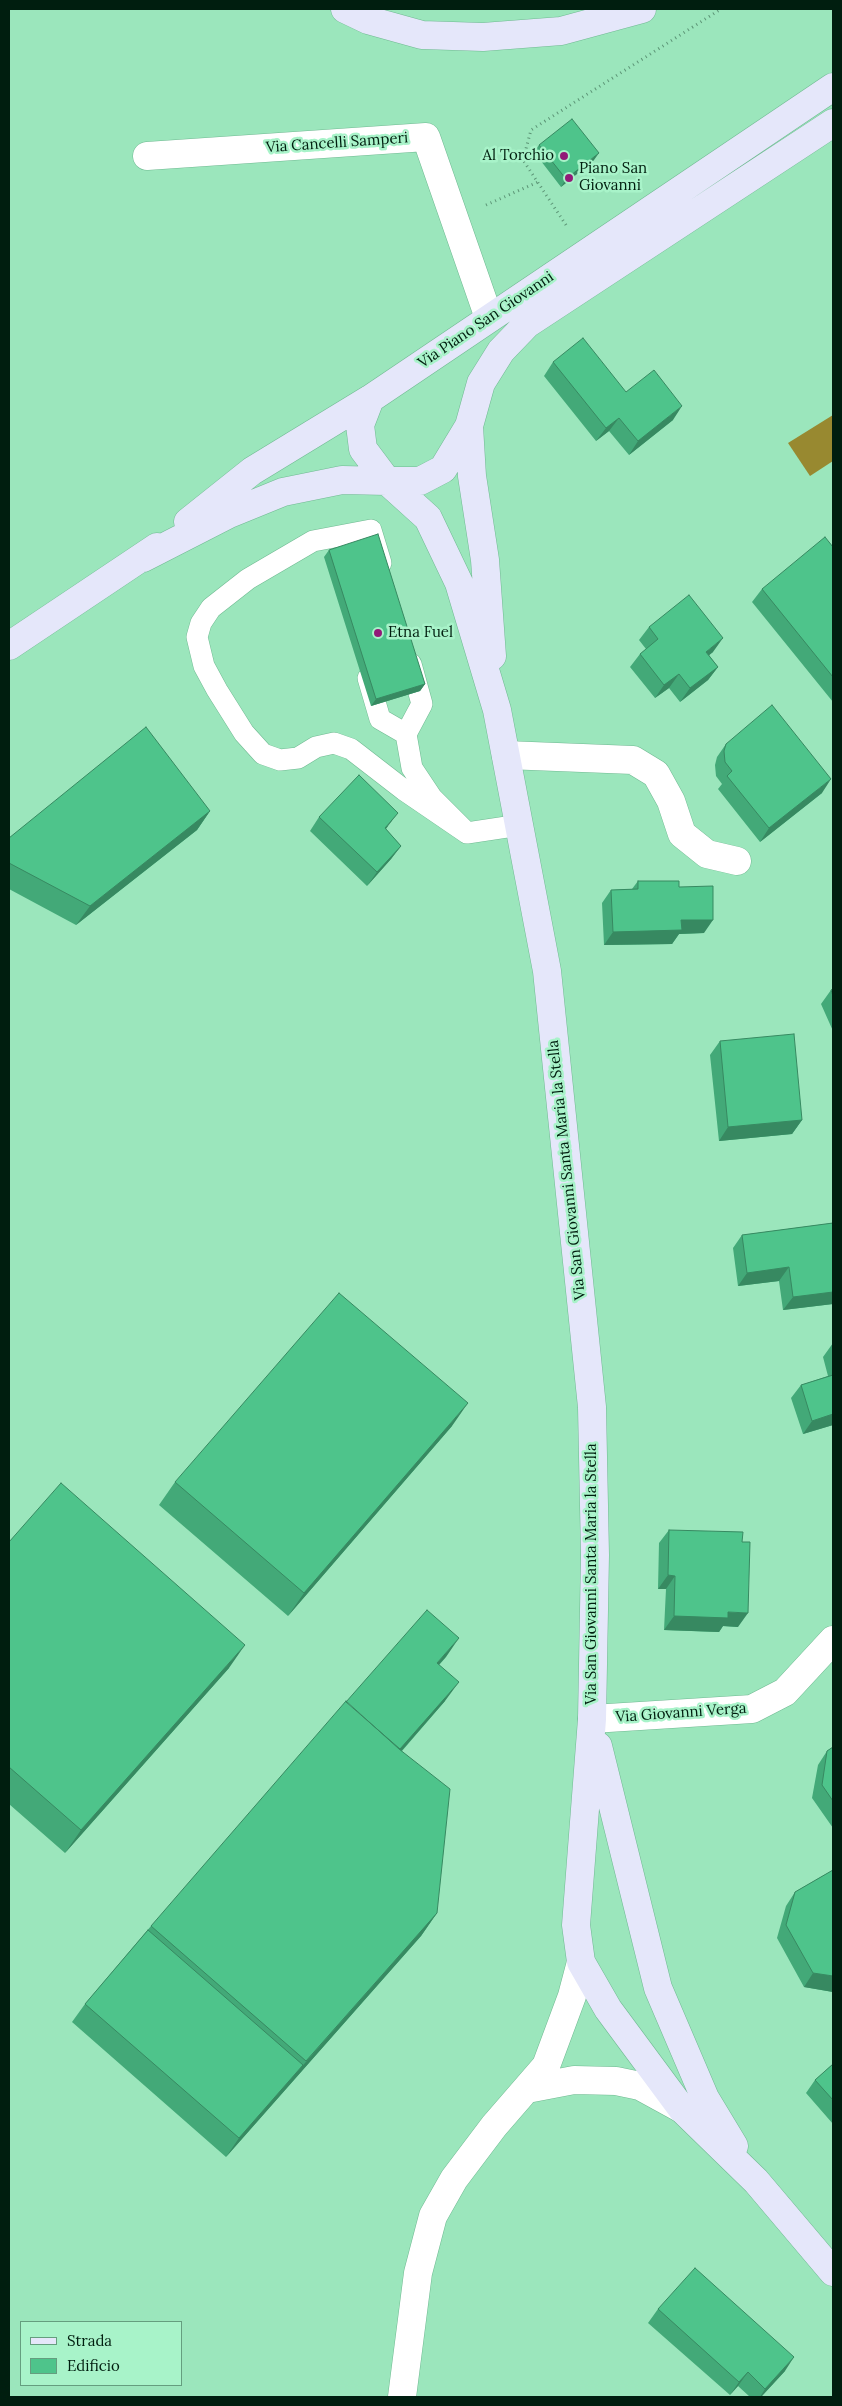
<!DOCTYPE html>
<html>
<head>
<meta charset="utf-8">
<style>
  body { margin:0 }
  #map { position:relative; width:842px; height:2406px; overflow:hidden; background:#9be6bc; font-family:Lora,serif }
  canvas { display:block }
  .frame { position:absolute; inset:0; border:10px solid #001e0f; pointer-events:none }
  .legend { position:absolute; left:20px; top:2321px; width:162px; height:65px; box-sizing:border-box; background:#a8f3c9; border:1px solid #659e7f; margin:0; padding:6px 9px; list-style:none; font-size:15px; color:#001e0f }
  .legend li { display:flex; align-items:center; gap:10px; height:25px }
  .legend b { width:25px; border:1px solid #659e7f }
</style>
</head>
<body>
<div id="map">
<canvas width="842" height="2406"></canvas>
<div class="frame"></div>
<ul class="legend">
<li><b style="height:6px;background:#e5e7fa"></b>Strada</li>
<li><b style="height:14px;background:#4ec48b"></b>Edificio</li>
</ul>
</div>
<script>
const ctx = document.querySelector('canvas').getContext('2d');
ctx.lineJoin = 'round';
function fillPath(path, color) {
  ctx.fillStyle = color;
  ctx.fill(path, 'evenodd');
}
function shape(rows) {
  const path = new Path2D();
  for (const r of rows) {
    path.moveTo(r[0], r[1]);
    for (let i = 2; i < r.length; i += 2) path.lineTo(r[i], r[i + 1]);
  }
  return path;
}
function trace(path, color, width, dash) {
  ctx.strokeStyle = color;
  ctx.lineWidth = width;
  ctx.lineCap = dash ? 'butt' : 'round';
  ctx.setLineDash(dash || []);
  ctx.stroke(path);
}
function write(font, color, halo, rows, align = 'center') {
  ctx.font = font + ' Lora,serif';
  ctx.lineWidth = 5;
  ctx.setLineDash([]);
  ctx.textBaseline = 'middle';
  ctx.strokeStyle = halo;
  ctx.fillStyle = color;
  for (const [text, x, y, turn = 0] of rows) {
    ctx.save();
    ctx.translate(x, y);
    ctx.rotate((+turn || 0) * Math.PI / 180);
    ctx.textAlign = isNaN(turn) ? turn : align;
    if (halo) ctx.strokeText(text, 0, 0);
    ctx.fillText(text, 0, 0);
    ctx.restore();
  }
}
const water = shape([
  [833,415,833,461,810,476,788,443]
]);
const path = shape([
  [486,205,538,182],
  [566,225,523,160,531,130,721,9]
]);
const lane = shape([
  [381,563,371,530,313,541,248,579,211,608,201,623,197,637,204,666,217,690,244,733,263,754,280,760,298,758,316,747,334,743,351,749,404,790,467,833,520,825],
  [411,664,422,704,406,734,412,768,432,798,467,833],
  [368,678,380,719,406,734]
]);
const street = shape([
  [147,156,426,137,489,318],
  [506,755,633,760,656,774,671,801,682,834,707,854,737,861],
  [592,1719,752,1709,785,1692,833,1640],
  [527,2089,574,2080,616,2081,640,2086,682,2109],
  [402,2397,418,2273,433,2216,454,2179,494,2126,546,2066,572,1996,581,1962]
]);
const secondary = shape([
  [345,9,368,20,422,35,483,37,561,31,642,9],
  [370,399,360,425,363,449,387,481,420,481,443,469,469,426,481,383,501,351,527,324,833,123],
  [469,426,472,476,485,560,492,656],
  [188,522,252,471,370,399,833,87],
  [143,558,229,514,283,492,342,480,387,481,428,518,459,583,497,710,547,971,592,1407,595,1555,592,1719,576,1925,581,1962,608,2009,682,2109,756,2181,833,2272],
  [9,646,157,547],
  [598,1746,658,1988,705,2098,734,2146]
]);
const wall = shape([
  [539,145,594,160,561,187,534,152],
  [553,362,626,392,673,420,629,455,609,431,596,441,544,376],
  [833,547,833,702,752,602,762,589],
  [329,550,425,684,420,691,371,706,324,557],
  [649,627,713,652,709,655,718,667,708,680,680,702,669,688,655,698,630,667,640,654,646,649,639,640],
  [726,744,822,793,760,842,718,789,722,784,716,776,715,765,717,757],
  [210,811,197,830,76,925,9,889,9,838],
  [319,817,388,826,386,829,401,846,391,859,367,886,310,831],
  [638,881,679,887,704,933,679,934,672,944,604,945,602,903,611,890,632,889],
  [831,990,833,996,833,1031,821,1004],
  [720,1041,802,1120,792,1134,719,1141,710,1055],
  [833,1223,833,1304,783,1310,779,1281,738,1286,733,1248,742,1235],
  [833,1343,833,1425,803,1434,791,1398,801,1385,828,1376,823,1357],
  [452,1426,288,1616,159,1505,175,1482],
  [669,1530,738,1627,723,1626,719,1632,664,1630,666,1589,658,1589,659,1543],
  [9,1542,229,1668,65,1853,9,1804],
  [446,1657,439,1665,445,1701,402,1751,437,1913,421,1936,226,2157,72,2022,85,2004,151,1926],
  [833,1747,833,1828,812,1798,818,1765,827,1751],
  [833,1870,833,1992,804,1987,777,1938,786,1906,795,1892],
  [833,2064,833,2124,806,2093,815,2080],
  [658,2309,785,2371,761,2397,750,2397,738,2386,730,2395,648,2323]
]);
const shadedWall = shape([
  [599,153,594,160,561,187,566,179],
  [682,406,673,420,629,455,638,441],
  [619,418,609,431,596,441,606,428],
  [723,638,713,652,697,665,706,652],
  [718,667,708,680,680,702,690,688],
  [679,674,669,688,655,698,664,685],
  [425,684,420,691,371,706,376,699],
  [831,779,822,793,760,842,769,828],
  [210,811,197,830,76,925,90,906],
  [398,813,388,826,376,841,385,828],
  [401,846,391,859,367,886,377,872],
  [681,920,713,920,704,933,679,934,672,944,604,945,613,932],
  [802,1120,792,1134,719,1141,728,1127],
  [789,1267,779,1281,738,1286,747,1273],
  [833,1292,833,1304,783,1310,793,1297],
  [468,1403,452,1426,288,1616,304,1593],
  [833,1414,833,1425,803,1434,812,1421],
  [668,1575,675,1576,666,1589,658,1589],
  [728,1612,748,1613,738,1627,723,1626,719,1632,664,1630,674,1616],
  [459,1638,446,1657,423,1682,437,1663],
  [245,1645,229,1668,65,1853,81,1830],
  [459,1682,445,1701,383,1772,396,1753],
  [437,1913,421,1936,226,2157,239,2138],
  [813,1973,833,1976,833,1992,804,1987],
  [794,2357,785,2371,761,2397,760,2397,765,2389],
  [748,2372,738,2386,730,2395,739,2382]
]);
const building = shape([
  [572,119,599,153,566,179,539,145,572,119],
  [583,338,626,392,654,370,682,406,638,441,619,418,606,428,553,362,583,338],
  [378,534,425,684,376,699,329,550,378,534],
  [825,537,833,547,833,677,762,589,825,537],
  [689,595,723,638,706,652,718,667,690,688,679,674,664,685,640,654,658,639,649,627,689,595],
  [772,705,831,779,769,828,727,776,732,771,725,762,724,751,726,744,772,705],
  [146,727,210,811,90,906,9,863,9,838,146,727],
  [359,775,398,813,385,828,401,846,377,872,319,817,359,775],
  [638,881,679,881,679,887,713,886,713,920,681,920,682,930,613,932,611,890,638,889,638,881],
  [833,989,833,996,831,990,833,989],
  [794,1034,802,1120,728,1127,720,1041,794,1034],
  [833,1223,833,1292,793,1297,789,1267,747,1273,742,1235,833,1223],
  [339,1293,468,1403,304,1593,175,1482,339,1293],
  [833,1375,833,1414,812,1421,801,1385,833,1375],
  [61,1483,245,1645,81,1830,9,1767,9,1542,61,1483],
  [669,1530,743,1532,742,1542,750,1542,748,1613,728,1612,728,1618,674,1616,675,1576,668,1575,669,1530],
  [427,1610,459,1638,437,1663,459,1682,400,1749,346,1702,427,1610],
  [346,1701,399,1749,450,1789,437,1913,306,2061,151,1926,346,1701],
  [833,1747,833,1801,822,1785,827,1751,833,1747],
  [833,1870,833,1976,813,1973,786,1925,795,1892,833,1870],
  [148,1930,303,2065,239,2138,85,2004,148,1930],
  [833,2064,833,2100,815,2080,833,2064],
  [695,2268,794,2357,765,2389,748,2372,739,2382,658,2309,695,2268]
]);
const markers = [
  [564,156,5,"#921a78"],
  [569,178,5,"#921a78"],
  [378,633,5,"#921a78"]
];
const streetNames = [
  ["Via Cancelli Samperi",337,143,-4],
  ["Via Piano San Giovanni",486,320,-34],
  ["Via San Giovanni Santa Maria la Stella",567,1170,-96],
  ["Via San Giovanni Santa Maria la Stella",592,1574,-90],
  ["Via Giovanni Verga",681,1713,-4]
];
const poiNames = [
  ["Al Torchio",554,156,"right"],
  ["Piano San",579,169],
  ["Giovanni",579,186],
  ["Etna Fuel",388,633]
];
fillPath(water, '#988930');
trace(lane, '#6fb991', 22);
trace(street, '#6fb991', 29);
trace(secondary, '#6fb991', 29);
trace(path, '#5c9576', 3, [1, 4]);
trace(lane, '#fff', 21);
trace(street, '#fff', 28);
trace(secondary, '#e5e7fa', 28);
fillPath(wall, '#43a978');
fillPath(shadedWall, '#378961');
fillPath(building, '#4ec48b');
trace(building, '#378961', 1);
for (const [x, y, r, color] of markers) {
  const dot = new Path2D();
  dot.arc(x, y, r, 0, 2 * Math.PI);
  ctx.fillStyle = color;
  ctx.fill(dot);
  trace(dot, '#a8f3c9', 2);
}
write('15px', '#001e0f', '#a8f3c9', streetNames);
write('15px', '#001e0f', '#a8f3c9', poiNames, 'left');
</script>
</body>
</html>
